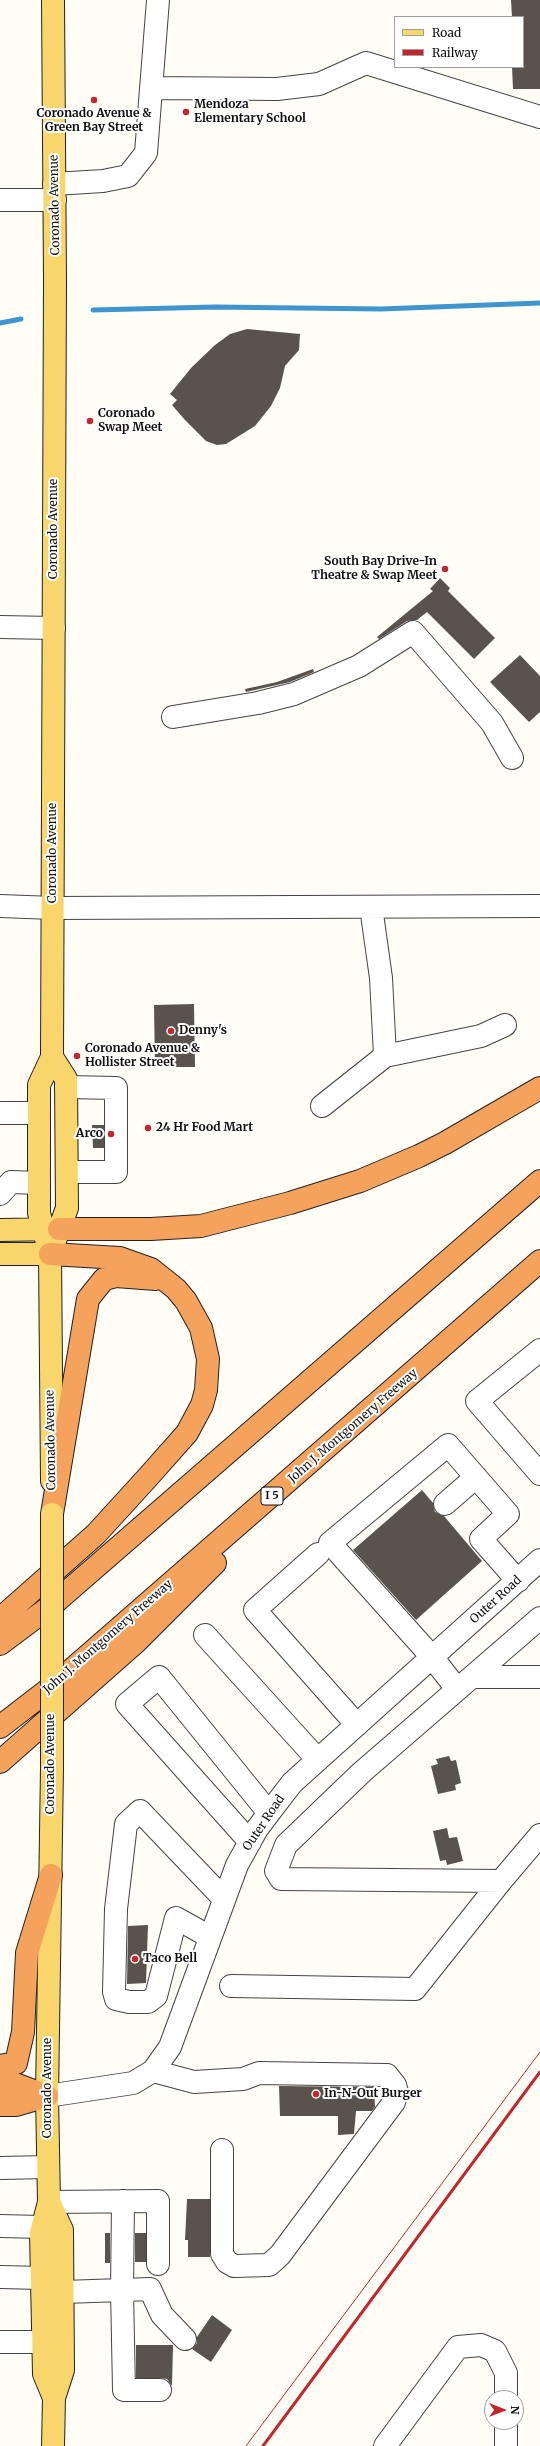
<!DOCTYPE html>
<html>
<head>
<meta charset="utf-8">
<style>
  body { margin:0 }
  #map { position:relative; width:540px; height:2446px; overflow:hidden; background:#fffdf5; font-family:Merriweather,serif }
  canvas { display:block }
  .legend { position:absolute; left:394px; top:16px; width:130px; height:52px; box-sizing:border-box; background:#fff; border:1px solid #a0a0a0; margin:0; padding:5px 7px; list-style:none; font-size:12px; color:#111 }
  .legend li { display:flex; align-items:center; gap:8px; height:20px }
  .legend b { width:20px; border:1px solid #a0a0a0 }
  .north { position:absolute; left:484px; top:2390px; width:40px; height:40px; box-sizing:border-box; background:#fff; border:1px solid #a0a0a0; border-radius:50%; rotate:90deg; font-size:11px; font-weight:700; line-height:16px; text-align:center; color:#111 }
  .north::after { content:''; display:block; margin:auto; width:14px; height:18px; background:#c4262e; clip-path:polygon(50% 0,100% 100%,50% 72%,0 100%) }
</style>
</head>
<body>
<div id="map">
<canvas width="540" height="2446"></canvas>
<ul class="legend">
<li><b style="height:5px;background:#f9d66b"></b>Road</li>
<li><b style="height:5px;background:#c4262e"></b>Railway</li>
</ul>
<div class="north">N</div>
</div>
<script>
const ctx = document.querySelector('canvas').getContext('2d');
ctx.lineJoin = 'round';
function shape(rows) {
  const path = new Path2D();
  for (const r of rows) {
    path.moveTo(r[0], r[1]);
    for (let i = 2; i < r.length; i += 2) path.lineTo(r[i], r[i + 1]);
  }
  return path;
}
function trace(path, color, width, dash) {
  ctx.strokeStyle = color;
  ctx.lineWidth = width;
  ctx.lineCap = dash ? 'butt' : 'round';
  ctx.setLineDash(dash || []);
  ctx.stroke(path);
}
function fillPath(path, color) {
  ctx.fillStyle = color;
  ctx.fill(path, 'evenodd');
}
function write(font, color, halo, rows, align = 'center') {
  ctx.font = font + ' Merriweather,serif';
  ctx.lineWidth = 4;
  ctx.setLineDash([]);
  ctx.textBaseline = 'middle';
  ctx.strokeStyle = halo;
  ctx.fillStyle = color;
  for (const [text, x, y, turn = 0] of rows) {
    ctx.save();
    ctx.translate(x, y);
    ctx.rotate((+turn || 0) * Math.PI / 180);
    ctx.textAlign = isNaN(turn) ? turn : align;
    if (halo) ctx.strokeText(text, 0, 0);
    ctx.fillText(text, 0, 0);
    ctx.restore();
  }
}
const stream = shape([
  [93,310,215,307,381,309,540,303],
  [0,323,21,319]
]);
const building = shape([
  [511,0,540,0,540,89,513,89,512,67,523,67,523,17,512,17],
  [247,329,300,334,299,350,285,366,280,388,271,406,255,426,226,444,217,445,206,441,185,420,172,405,177,400,170,394,191,368,215,345,230,334],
  [440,578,450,588,448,591,495,638,474,659,427,612,417,620,407,621,379,639,377,637,433,591,430,589],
  [520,655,540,676,540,712,529,722,490,682],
  [313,669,314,672,290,682,246,692,245,689,277,682],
  [194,1004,195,1067,155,1067,154,1005],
  [92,1125,104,1125,104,1148,93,1148],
  [422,1490,433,1503,435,1512,444,1516,482,1561,416,1620,353,1550],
  [449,1756,451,1761,456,1760,461,1783,455,1785,456,1790,438,1794,431,1766,438,1764,436,1759],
  [447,1828,449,1838,457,1837,463,1861,447,1865,446,1860,440,1861,433,1831],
  [148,1925,146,1983,127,1984,128,1926],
  [279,2086,374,2087,375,2107,372,2111,356,2111,354,2134,338,2135,338,2116,280,2116],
  [187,2199,210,2199,210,2257,188,2257,188,2240,185,2240],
  [105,2233,110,2233,110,2263,105,2263],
  [135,2233,146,2233,146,2262,135,2262],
  [212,2315,232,2330,211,2362,192,2349,197,2343,197,2337],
  [136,2345,173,2345,172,2386,167,2379,160,2378,136,2378]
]);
const minor = shape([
  [151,88,277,89,319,84,366,63,540,117],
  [54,184,103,181,128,176,146,153,158,0],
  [0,200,55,200],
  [0,627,54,628],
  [173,717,258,703,294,694,359,666,413,632,492,723,512,758],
  [0,906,53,908,540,906],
  [371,907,381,978,385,1056,481,1036,505,1025],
  [66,1087,116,1088,116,1172,67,1172],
  [322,1106,385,1056],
  [0,1113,39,1113],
  [0,1194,11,1182,39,1183],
  [540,1350,477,1401,540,1474],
  [445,1504,476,1477],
  [318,1554,255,1610,357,1725],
  [205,1635,318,1760],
  [475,1677,540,1677],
  [457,1689,432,1657,330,1543,448,1445,508,1514,481,1539,518,1581],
  [250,1842,127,1704,159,1677,269,1813],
  [501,1881,281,1879,276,1871,286,1845,362,1772,540,1618],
  [210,1937,176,1918,156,1996,148,2002,129,2002,116,1999,114,1992,116,1909,126,1824,140,1811,224,1899],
  [231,1986,415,1989,501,1881,540,1835],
  [153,2071,194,2082,243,2079,259,2073,387,2075,395,2085,397,2092,394,2102,280,2255,269,2265,234,2266,227,2262,222,2254,222,2150],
  [47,2096,133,2083,153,2071,170,2047,237,1865,257,1829,269,1813,292,1783,540,1560],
  [0,2168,48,2167],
  [49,2202,158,2201,158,2264],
  [0,2226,42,2227],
  [0,2277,42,2278],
  [63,2292,122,2290,123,2201],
  [0,2342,62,2342],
  [160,2390,124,2390,122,2290,150,2289,162,2315,185,2339],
  [506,2422,506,2446],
  [385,2446,458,2347,481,2345,495,2351,506,2373,506,2398]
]);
const major = shape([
  [52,1057,66,1079,67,1208,53,1246],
  [0,1230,57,1229],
  [0,1254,50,1254],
  [52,1481,50,1254,39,1213,39,1085,52,1057,55,279,53,0],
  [52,1767,47,2096,49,2202,41,2233,44,2374,54,2398],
  [49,2202,62,2230,63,2370,54,2398,53,2446]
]);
const highway = shape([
  [59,1229,151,1229,201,1226,290,1203,360,1181,419,1156,445,1143,540,1088],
  [52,1514,88,1299,104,1279,116,1276,156,1279],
  [0,1619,96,1534,148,1477,187,1433,202,1405,206,1390,208,1359,201,1328,186,1301,176,1289,151,1269,120,1258,50,1254],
  [0,1644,52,1605,540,1181],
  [0,1727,53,1686,540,1261],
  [0,1762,136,1642,215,1563],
  [0,2066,16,2063,23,2032,27,1953,51,1875],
  [0,2084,15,2084,47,2096],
  [0,2105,16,2105,47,2096]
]);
const tram = shape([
  [246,2446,540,2052]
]);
const rail = shape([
  [263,2446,540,2072]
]);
const majorBridge = shape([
  [52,1767,52,1514]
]);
const markers = [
  [94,100,4,"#c4262e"],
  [186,112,4,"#c4262e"],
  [90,421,4,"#c4262e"],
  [445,569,4,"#c4262e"],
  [171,1031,4,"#c4262e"],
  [77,1056,4,"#c4262e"],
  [148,1128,4,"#c4262e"],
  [111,1134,4,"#c4262e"],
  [135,1959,4,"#c4262e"],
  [316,2094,4,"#c4262e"]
];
const shields = [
  [272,1496,22]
];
const shieldNames = [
  ["I 5",272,1496]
];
const poiNames = [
  ["Mendoza",194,105],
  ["Elementary School",194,119],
  ["Coronado Avenue &",94,114,"center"],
  ["Green Bay Street",94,128,"center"],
  ["Coronado",98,414],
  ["Swap Meet",98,428],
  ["South Bay Drive-In",437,562,"right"],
  ["Theatre & Swap Meet",437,576,"right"],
  ["Denny's",179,1031],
  ["Coronado Avenue &",85,1049],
  ["Hollister Street",85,1063],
  ["24 Hr Food Mart",156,1128],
  ["Arco",103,1134,"right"],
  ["Taco Bell",143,1959],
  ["In-N-Out Burger",324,2094]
];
const streetNames = [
  ["Coronado Avenue",55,205,-91],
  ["Coronado Avenue",54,529,-90],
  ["Coronado Avenue",53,853,-90],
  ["John J. Montgomery Freeway",353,1426,-41],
  ["Coronado Avenue",51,1440,-91],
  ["Outer Road",496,1600,-42],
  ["John J. Montgomery Freeway",108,1637,-41],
  ["Coronado Avenue",51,1764,-90],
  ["Outer Road",264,1823,-56],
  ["Coronado Avenue",48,2088,-90]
];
trace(stream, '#3f96cf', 5);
fillPath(building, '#5a524d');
trace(minor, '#444', 24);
trace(major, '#222', 24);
trace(highway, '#222', 24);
trace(minor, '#fff', 22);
trace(major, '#f9d66b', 22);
trace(highway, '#f5a25d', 22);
trace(tram, '#c4262e', 1);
trace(rail, '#c4262e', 3);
trace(majorBridge, '#222', 24, []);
trace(majorBridge, '#f9d66b', 22);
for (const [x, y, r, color] of markers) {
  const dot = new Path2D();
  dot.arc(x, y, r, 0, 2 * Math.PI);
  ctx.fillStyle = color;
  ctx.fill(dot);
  trace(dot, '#fff', 1.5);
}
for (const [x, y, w] of shields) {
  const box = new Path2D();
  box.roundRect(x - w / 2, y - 9, w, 18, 3);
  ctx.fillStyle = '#fff';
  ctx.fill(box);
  trace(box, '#111', 1);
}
write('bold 11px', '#111', null, shieldNames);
write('bold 12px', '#111', '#fff', poiNames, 'left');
write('12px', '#111', '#fff', streetNames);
</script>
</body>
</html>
